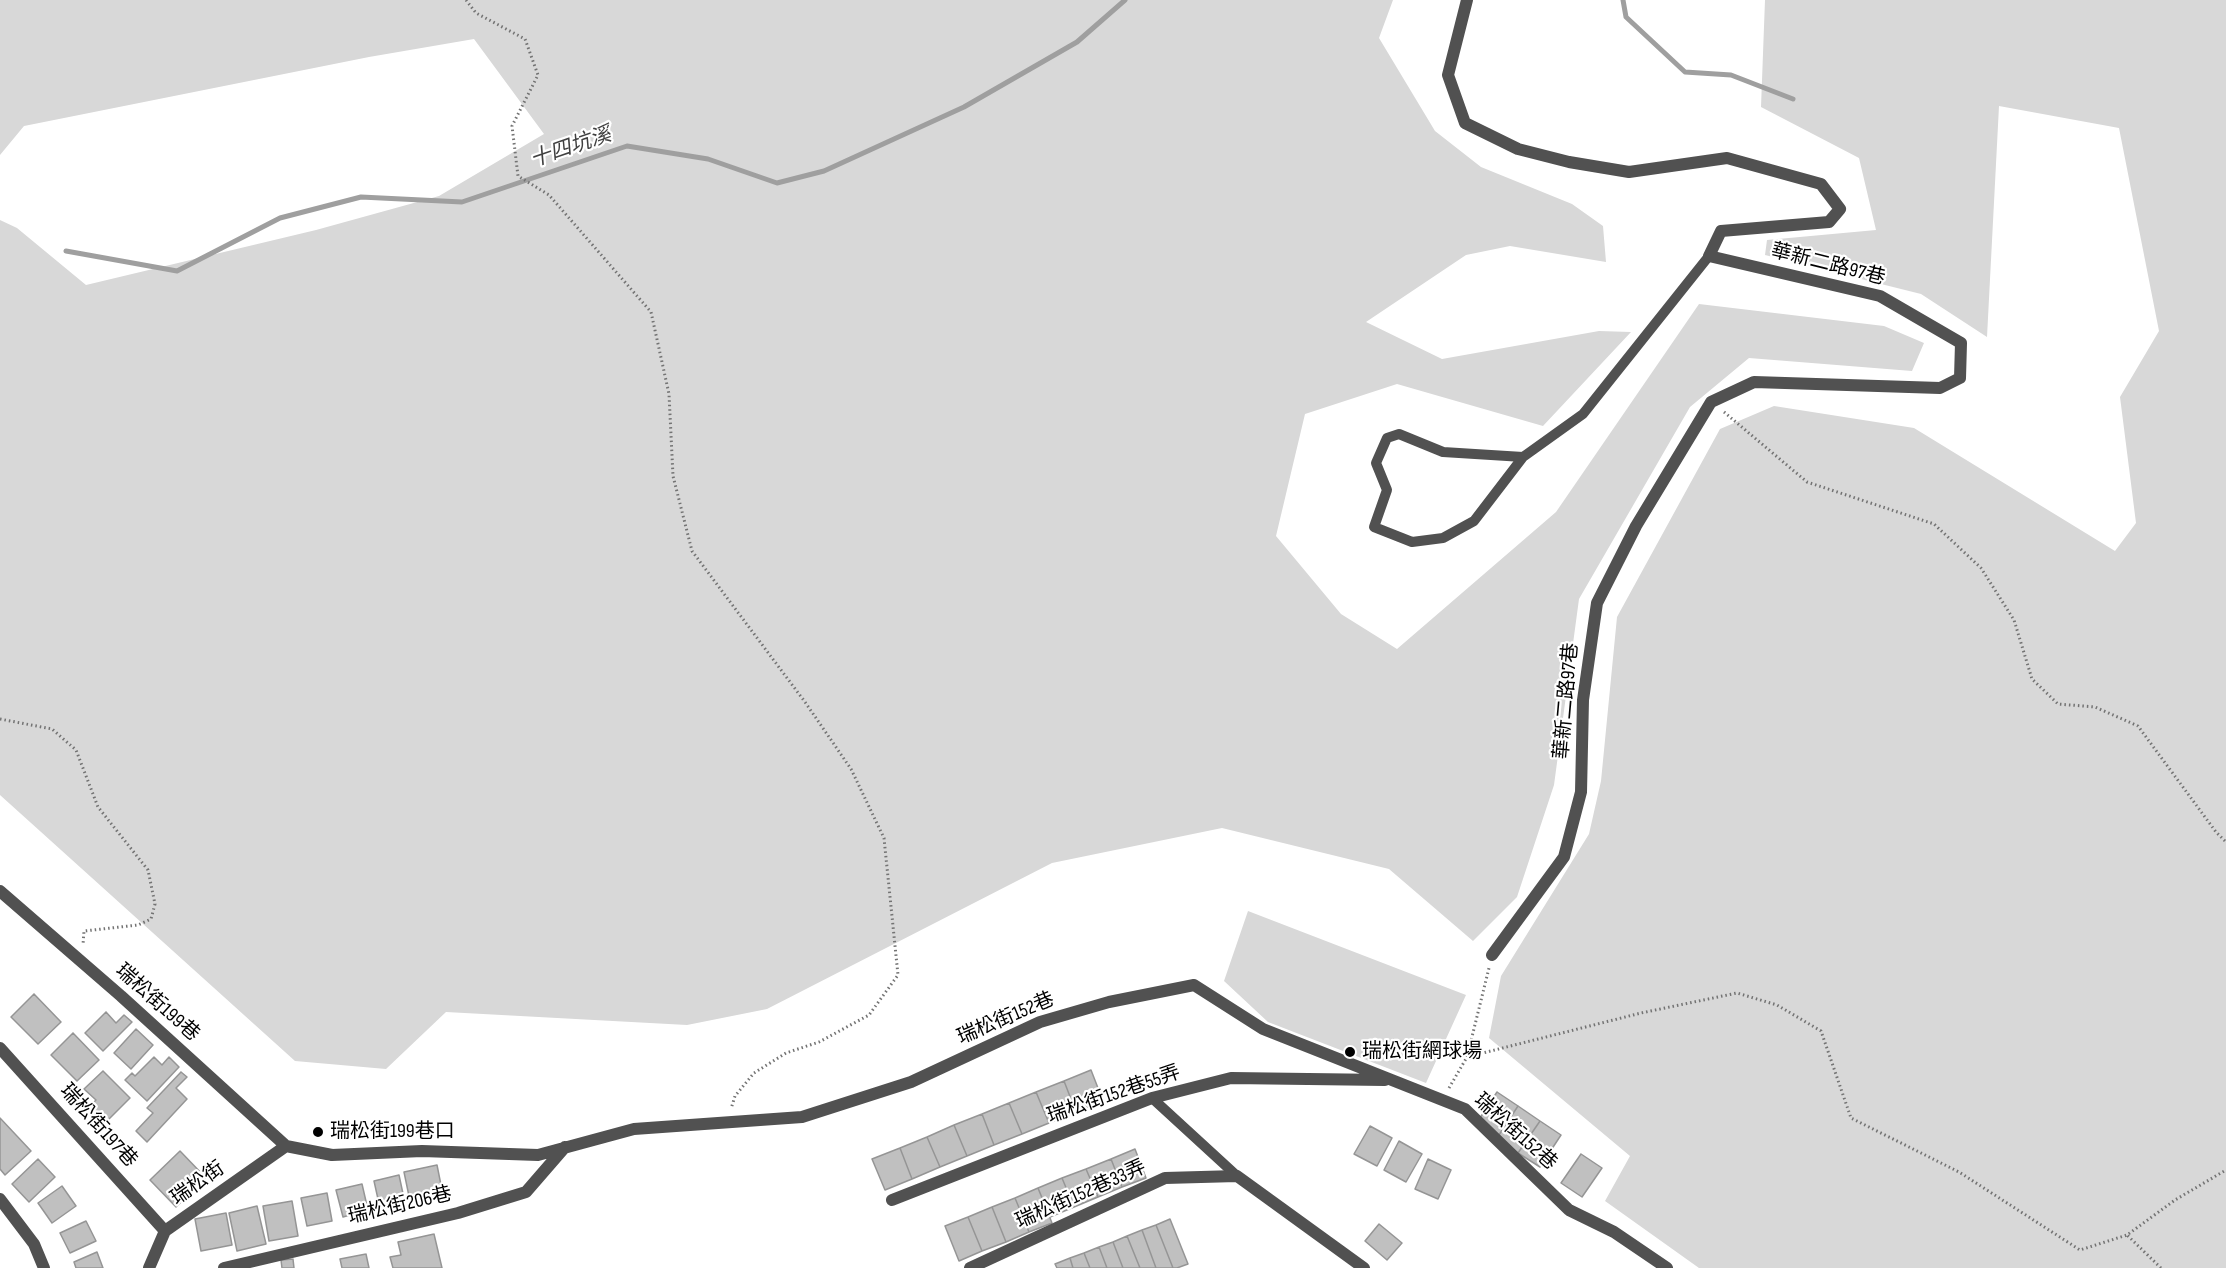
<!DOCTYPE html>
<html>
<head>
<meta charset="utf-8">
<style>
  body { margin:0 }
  canvas { display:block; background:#fff }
</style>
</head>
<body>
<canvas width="2226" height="1268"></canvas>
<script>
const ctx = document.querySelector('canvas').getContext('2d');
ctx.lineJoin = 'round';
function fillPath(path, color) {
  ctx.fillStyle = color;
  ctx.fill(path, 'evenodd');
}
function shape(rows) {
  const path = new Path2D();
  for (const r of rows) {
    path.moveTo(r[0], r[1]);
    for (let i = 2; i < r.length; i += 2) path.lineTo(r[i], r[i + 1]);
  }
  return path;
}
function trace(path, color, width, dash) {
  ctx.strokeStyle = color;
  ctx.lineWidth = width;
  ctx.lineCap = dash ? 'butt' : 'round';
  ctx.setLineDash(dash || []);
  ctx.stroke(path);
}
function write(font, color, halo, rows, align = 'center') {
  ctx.font = font + ' "Sofia Sans Condensed","Noto Sans TC",sans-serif';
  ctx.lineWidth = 4.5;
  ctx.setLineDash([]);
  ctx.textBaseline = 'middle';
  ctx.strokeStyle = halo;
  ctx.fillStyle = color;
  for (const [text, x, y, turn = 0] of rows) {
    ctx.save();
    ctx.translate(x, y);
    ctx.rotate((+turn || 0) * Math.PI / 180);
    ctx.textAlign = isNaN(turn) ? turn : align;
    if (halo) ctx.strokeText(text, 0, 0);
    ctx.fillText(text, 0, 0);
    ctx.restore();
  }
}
const green = shape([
  [0,0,1393,0,1379,38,1435,131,1481,167,1572,204,1603,226,1606,262,1510,246,1466,255,1366,322,1442,359,1599,331,1631,332,1543,426,1397,384,1305,414,1276,536,1341,614,1397,649,1556,512,1699,304,1884,326,1924,343,1912,371,1749,358,1690,407,1579,599,1554,785,1517,897,1473,941,1389,869,1222,828,1052,863,767,1009,687,1025,446,1012,386,1069,295,1061,0,795,0,220,17,228,86,285,316,230,439,196,544,134,474,39,369,57,24,126,0,155],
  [1765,0,2226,0,2226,1268,1699,1268,1605,1201,1630,1156,1489,1038,1501,976,1589,834,1601,781,1617,617,1720,429,1774,406,1914,428,2115,551,2136,523,2120,397,2159,331,2119,128,1999,106,1987,337,1921,294,1765,255,1767,240,1876,230,1859,158,1761,107],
  [1248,911,1466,995,1426,1083,1268,1022,1224,981]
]);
const stream = shape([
  [1623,0,1626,17,1685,72,1731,75,1793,99],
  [66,251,177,271,280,218,361,197,462,202,627,146,708,159,777,183,824,171,964,107,1077,42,1125,0]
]);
const building = shape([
  [34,994,61,1022,38,1044,11,1017,34,994],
  [106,1012,116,1023,124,1015,132,1022,103,1051,85,1033,106,1012],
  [136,1029,153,1045,131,1069,114,1053,136,1029],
  [73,1033,99,1060,77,1081,51,1055,73,1033],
  [154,1057,162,1065,169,1057,179,1067,147,1101,125,1080,132,1073,135,1076,154,1057],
  [1091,1070,1103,1101,1076,1112,1064,1081,1091,1070],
  [103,1071,130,1098,103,1125,87,1109,96,1100,84,1089,103,1071],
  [181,1072,187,1077,176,1088,187,1099,147,1142,136,1131,153,1113,147,1108,181,1072],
  [1064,1081,1076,1112,1049,1123,1036,1092,1064,1081],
  [1036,1092,1049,1123,1022,1134,1009,1103,1036,1092],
  [1497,1092,1518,1106,1497,1138,1476,1124,1497,1092],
  [1009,1103,1022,1134,994,1145,982,1114,1009,1103],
  [1518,1106,1540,1121,1518,1153,1497,1138,1518,1106],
  [982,1114,994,1145,967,1156,954,1125,982,1114],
  [0,1118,31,1151,5,1175,0,1169,0,1118],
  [1540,1121,1561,1135,1540,1167,1518,1153,1540,1121],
  [954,1125,967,1156,940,1167,927,1137,954,1125],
  [1370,1126,1392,1138,1377,1166,1354,1154,1370,1126],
  [927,1137,940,1167,912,1179,900,1148,927,1137],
  [1399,1141,1422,1154,1406,1182,1384,1170,1399,1141],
  [900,1148,912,1179,885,1190,872,1159,900,1148],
  [1135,1149,1146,1178,1122,1187,1111,1159,1135,1149],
  [180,1151,206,1178,176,1207,150,1180,180,1151],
  [1581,1154,1602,1168,1582,1197,1561,1183,1581,1154],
  [38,1159,55,1177,29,1202,12,1184,38,1159],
  [1111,1159,1122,1187,1098,1197,1086,1169,1111,1159],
  [1428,1159,1451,1170,1438,1199,1415,1189,1428,1159],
  [437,1165,443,1195,410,1201,404,1172,437,1165],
  [1086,1169,1098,1197,1074,1207,1062,1178,1086,1169],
  [399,1175,405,1203,380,1208,374,1181,399,1175],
  [1062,1178,1074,1207,1050,1217,1038,1188,1062,1178],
  [362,1184,368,1210,343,1217,336,1190,362,1184],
  [62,1186,76,1206,52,1223,38,1203,62,1186],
  [1038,1188,1052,1223,1029,1232,1015,1198,1038,1188],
  [327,1193,332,1221,307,1226,301,1198,327,1193],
  [1015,1198,1029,1232,1006,1242,992,1207,1015,1198],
  [292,1201,298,1236,269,1241,263,1206,292,1201],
  [257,1206,266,1244,237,1251,229,1213,257,1206],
  [992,1207,1006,1242,982,1251,968,1217,992,1207],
  [226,1213,232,1245,201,1251,195,1219,226,1213],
  [968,1217,982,1251,959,1261,945,1226,968,1217],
  [1170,1219,1188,1264,1177,1268,1173,1268,1156,1225,1170,1219],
  [86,1221,96,1241,70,1253,60,1233,86,1221],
  [1379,1224,1402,1243,1387,1260,1365,1241,1379,1224],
  [1156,1225,1173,1268,1156,1268,1142,1230,1156,1225],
  [1142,1230,1156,1268,1140,1268,1127,1236,1142,1230],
  [434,1234,442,1268,393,1268,390,1257,401,1255,398,1242,434,1234],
  [1127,1236,1140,1268,1123,1268,1113,1242,1127,1236],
  [1113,1242,1123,1268,1107,1268,1099,1247,1113,1242],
  [1099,1247,1107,1268,1090,1268,1084,1253,1099,1247],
  [97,1252,103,1268,76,1268,74,1262,97,1252],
  [1084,1253,1090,1268,1073,1268,1070,1258,1084,1253],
  [366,1254,369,1268,342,1268,340,1259,366,1254],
  [1070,1258,1073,1268,1057,1268,1055,1264,1070,1258],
  [293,1259,294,1268,282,1268,281,1260,293,1259]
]);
const path = shape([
  [466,0,476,13,525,39,538,75,512,126,518,176,549,195,651,312,669,394,673,476,692,551,805,702,851,769,884,838,898,975,869,1015,819,1042,786,1053,754,1073,735,1096,731,1109],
  [1724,412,1807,482,1934,524,1981,568,2014,620,2032,679,2058,704,2095,707,2138,726,2216,832,2226,842],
  [0,719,52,729,76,750,98,807,148,870,155,904,151,919,138,925,84,931,83,945],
  [1467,1057,1489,968],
  [1449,1088,1467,1057,1641,1013,1737,993,1777,1005,1821,1031,1851,1118,1959,1172,2080,1250,2127,1235],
  [2161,1268,2127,1235,2175,1200,2226,1170]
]);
const lane = shape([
  [1523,457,1443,452,1399,434,1387,438,1376,463,1387,490,1374,527,1412,542,1443,538,1474,521,1523,457,1583,414,1709,256],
  [1152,1098,1237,1176]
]);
const street = shape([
  [1467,0,1448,75,1465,123,1518,149,1569,162,1629,172,1727,158,1821,184,1840,209,1829,222,1721,231,1709,256,1880,296,1961,343,1960,378,1940,388,1754,382,1711,402,1636,526,1597,603,1583,700,1581,792,1564,857,1492,955],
  [0,891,121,996,286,1146],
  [0,1048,165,1231],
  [286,1146,332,1155,422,1151,538,1155,634,1129,802,1117,911,1082,1040,1022,1109,1002,1194,985,1263,1029,1465,1109,1569,1210,1614,1232,1667,1268],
  [0,1199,34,1244,44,1268],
  [892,1200,1152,1098,1231,1078,1385,1080],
  [149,1268,165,1231,286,1146],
  [224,1268,458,1213,526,1192,565,1147],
  [970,1268,1165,1178,1237,1176,1364,1268]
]);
const markers = [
  [1350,1052,6,"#000"],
  [318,1132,6,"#000"]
];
const streetNames = [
  ["華新二路97巷",1828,265,14],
  ["華新二路97巷",1567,701,-85],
  ["瑞松街199巷",157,1003,42],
  ["瑞松街152巷",1006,1019,-23],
  ["瑞松街152巷55弄",1114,1095,-19],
  ["瑞松街197巷",98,1126,48],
  ["瑞松街152巷",1515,1132,42],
  ["瑞松街",198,1184,-35],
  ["瑞松街152巷33弄",1081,1195,-24],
  ["瑞松街206巷",400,1206,-13]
];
const poiNames = [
  ["瑞松街網球場",1362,1052],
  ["瑞松街199巷口",330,1132]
];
const waterNames = [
  ["十四坑溪",571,148,-19]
];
fillPath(green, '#d8d8d8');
trace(stream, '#9f9f9f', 5);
fillPath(building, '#c0c0c0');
trace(building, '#959595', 1.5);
trace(path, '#737373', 3, [1.5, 3]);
trace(lane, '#515151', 10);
trace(street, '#515151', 12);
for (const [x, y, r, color] of markers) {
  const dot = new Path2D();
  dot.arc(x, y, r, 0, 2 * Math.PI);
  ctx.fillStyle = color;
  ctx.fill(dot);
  trace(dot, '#fff', 2);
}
write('20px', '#000', '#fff', streetNames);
write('20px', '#000', '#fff', poiNames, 'left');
write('italic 21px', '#404040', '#fff', waterNames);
</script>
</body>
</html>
